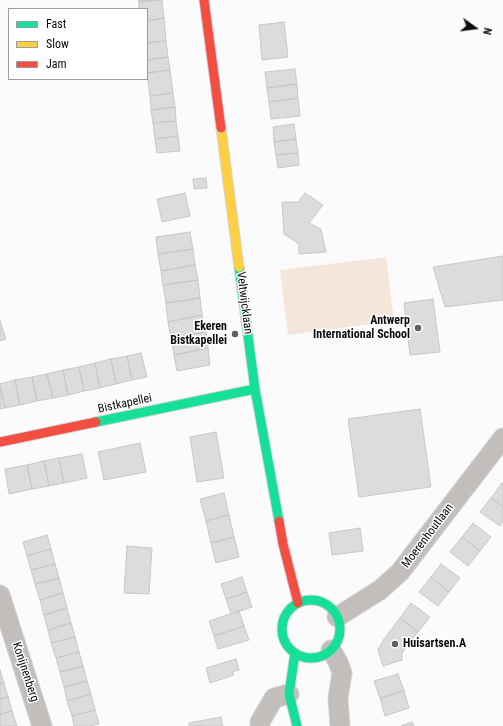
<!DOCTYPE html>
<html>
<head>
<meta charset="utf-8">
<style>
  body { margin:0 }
  #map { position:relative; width:503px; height:726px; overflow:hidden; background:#fbfbfd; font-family:"Roboto Condensed",sans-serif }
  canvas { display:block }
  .legend { position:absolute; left:8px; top:8px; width:140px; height:72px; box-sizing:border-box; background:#fff; border:1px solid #9e9e9f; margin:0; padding:5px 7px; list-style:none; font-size:12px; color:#0c0c0f }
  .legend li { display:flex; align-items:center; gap:8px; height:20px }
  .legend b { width:20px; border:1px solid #9e9e9f }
  .north { position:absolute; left:455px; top:8px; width:40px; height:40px; -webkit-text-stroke:3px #fff; paint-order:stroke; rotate:104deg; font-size:11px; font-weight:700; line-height:16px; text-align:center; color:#0c0c0f }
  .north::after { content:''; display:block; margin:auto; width:14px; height:18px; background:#0c0c0f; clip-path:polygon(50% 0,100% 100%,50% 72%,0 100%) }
</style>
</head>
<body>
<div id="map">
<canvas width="503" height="726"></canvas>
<ul class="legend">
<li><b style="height:5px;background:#16e098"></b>Fast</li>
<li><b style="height:5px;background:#ffcf43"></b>Slow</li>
<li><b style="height:5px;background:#f24e42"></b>Jam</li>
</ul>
<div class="north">N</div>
</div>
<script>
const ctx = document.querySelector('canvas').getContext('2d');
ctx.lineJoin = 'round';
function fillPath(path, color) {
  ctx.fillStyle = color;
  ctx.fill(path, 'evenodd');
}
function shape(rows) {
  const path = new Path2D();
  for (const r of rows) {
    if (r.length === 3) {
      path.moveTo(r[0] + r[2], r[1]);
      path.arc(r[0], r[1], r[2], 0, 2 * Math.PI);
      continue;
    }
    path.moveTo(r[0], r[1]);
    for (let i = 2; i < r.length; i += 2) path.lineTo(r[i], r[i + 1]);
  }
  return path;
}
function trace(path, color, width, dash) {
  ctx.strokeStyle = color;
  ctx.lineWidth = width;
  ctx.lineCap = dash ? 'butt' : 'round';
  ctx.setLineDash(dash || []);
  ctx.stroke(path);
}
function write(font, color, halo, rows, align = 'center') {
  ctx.font = font + ' "Roboto Condensed",sans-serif';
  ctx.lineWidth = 3;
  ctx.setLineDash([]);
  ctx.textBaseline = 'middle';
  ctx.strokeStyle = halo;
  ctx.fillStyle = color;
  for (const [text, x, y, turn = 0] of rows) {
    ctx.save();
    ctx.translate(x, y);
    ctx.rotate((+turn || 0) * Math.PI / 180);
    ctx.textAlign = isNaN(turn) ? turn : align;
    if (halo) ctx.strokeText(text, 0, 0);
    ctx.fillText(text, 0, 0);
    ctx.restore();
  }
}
const green = shape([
  [386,257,394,321,288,335,280,270]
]);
const building = shape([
  [138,0,157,0,139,2,138,0],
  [162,0,164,18,147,21,147,9,139,9,139,2,162,0],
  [164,18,166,41,147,43,147,21,164,18],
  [284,22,288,57,262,60,259,25,284,22],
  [166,41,168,57,147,60,147,43,166,41],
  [168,57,170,70,147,73,147,60,168,57],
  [295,69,297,84,267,88,265,72,295,69],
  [170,70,173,93,150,96,147,73,170,70],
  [297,84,298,98,269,102,267,88,297,84],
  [173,93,175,107,151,110,150,96,173,93],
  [298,98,300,116,271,119,269,102,298,98],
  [175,107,176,121,153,123,151,110,175,107],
  [176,121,178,136,155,139,153,123,176,121],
  [294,124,296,139,274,142,273,127,294,124],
  [178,136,180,151,157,153,155,139,178,136],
  [296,139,298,153,276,155,274,142,296,139],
  [298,153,299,165,278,168,276,155,298,153],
  [206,178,207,188,194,189,193,179,206,178],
  [185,193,190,216,162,222,157,199,185,193],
  [305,193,323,205,309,223,321,229,326,252,299,254,299,244,284,234,282,202,298,202,305,193],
  [190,232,193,249,158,254,156,237,190,232],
  [193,249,195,265,161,271,158,254,193,249],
  [503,256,503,300,445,307,433,267,503,256],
  [195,265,198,280,163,285,161,271,195,265],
  [198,280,200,298,166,303,163,285,198,280],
  [200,298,202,315,168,322,166,303,200,298],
  [433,299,440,352,410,355,404,303,433,299],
  [202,315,206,332,171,338,168,322,202,315],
  [0,321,6,339,0,341,0,321],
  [206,332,208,348,174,355,171,338,206,332],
  [208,348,210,365,177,371,174,355,208,348],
  [141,353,147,377,132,380,127,356,141,353],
  [127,356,132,380,116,384,111,359,127,356],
  [111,359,116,384,100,388,95,363,111,359],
  [95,363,100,388,84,391,79,367,95,363],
  [79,367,84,391,68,395,63,370,79,367],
  [63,370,68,395,53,398,47,374,63,370],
  [47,374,53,398,37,401,32,377,47,374],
  [32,377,37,401,20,405,15,380,32,377],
  [15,380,20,405,5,408,0,384,15,380],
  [0,387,5,408,0,409,0,387],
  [420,409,431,487,359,497,348,419,420,409],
  [216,432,224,478,197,482,190,437,216,432],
  [140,443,146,472,104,480,98,452,140,443],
  [82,454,87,478,64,483,59,458,82,454],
  [59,458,64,483,49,486,44,461,59,458],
  [44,461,49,486,32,489,27,465,44,461],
  [27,465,32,489,9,494,5,469,27,465],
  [502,483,503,484,503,507,491,498,502,483],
  [224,493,229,515,206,521,200,499,224,493],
  [491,498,503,507,503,521,500,526,480,512,491,498],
  [229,515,234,537,211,543,206,521,229,515],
  [473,523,491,537,480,551,462,537,473,523],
  [360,528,363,551,332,555,329,533,360,528],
  [47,535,51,549,27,556,23,542,47,535],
  [234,537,239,557,216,563,211,543,234,537],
  [462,537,480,551,468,566,450,552,462,537],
  [127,546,152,548,149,594,124,593,127,546],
  [51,549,55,564,31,570,27,556,51,549],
  [55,564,59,578,35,584,31,570,55,564],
  [441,564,460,578,449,592,431,577,441,564],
  [242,577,247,592,226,599,221,584,242,577],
  [431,577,449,592,438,606,419,592,431,577],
  [59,578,63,593,40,600,35,584,59,578],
  [247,592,252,607,231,614,226,599,247,592],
  [63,593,67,608,44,615,40,600,63,593],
  [411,603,430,617,418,632,400,618,411,603],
  [67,608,71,623,48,630,44,615,67,608],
  [239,611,244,626,214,636,209,621,239,611],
  [400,618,418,632,402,653,402,660,383,666,378,650,384,639,400,618],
  [71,623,75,637,51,643,48,630,71,623],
  [244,626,249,640,218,649,214,636,244,626],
  [75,637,79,652,56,658,51,643,75,637],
  [79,652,83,666,60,672,56,658,79,652],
  [236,659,239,670,232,672,234,675,210,683,206,668,236,659],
  [83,666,87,681,64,687,60,672,83,666],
  [0,670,4,683,0,684,0,670],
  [398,674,404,691,380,698,374,681,398,674],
  [87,681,91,694,67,701,64,687,87,681],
  [4,683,8,697,0,699,0,684,4,683],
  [404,691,409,708,385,716,380,698,404,691],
  [91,694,95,710,72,716,67,701,91,694],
  [8,697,12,711,0,714,0,699,8,697],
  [95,710,99,724,90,726,74,726,72,716,95,710],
  [12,711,17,726,0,726,0,714,12,711],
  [221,717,223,726,189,726,189,723,221,717],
  [412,722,414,726,401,726,412,722]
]);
const street = shape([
  [0,595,42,726],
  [337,617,380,590,400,572,503,438],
  [331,650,338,662,342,673,338,698,340,726],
  [260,726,260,722,274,698,289,694]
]);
const fast = shape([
  [239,267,255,389,279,521],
  [96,422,255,389],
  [311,629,29],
  [295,653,289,694,297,726]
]);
const slow = shape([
  [221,128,239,267]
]);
const jam = shape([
  [204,0,221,128],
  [0,442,96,422],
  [279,521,283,544,298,603]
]);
const markers = [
  [418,328,4,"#606062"],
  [235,334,4,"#606062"],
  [395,644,4,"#606062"]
];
const streetNames = [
  ["Veltwijcklaan",244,303,83],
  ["Bistkapellei",125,404,-12],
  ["Moerenhoutlaan",428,536,-53],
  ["Konijnenberg",25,672,72]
];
const poiNames = [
  ["Antwerp",410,321],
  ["International School",410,335],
  ["Ekeren",227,327],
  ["Bistkapellei",227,341],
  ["Huisartsen.A",403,644,"left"]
];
fillPath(green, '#f6e6d9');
fillPath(building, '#dcdcde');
trace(building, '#c8c8cb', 1);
trace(street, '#d5d5d7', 21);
trace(fast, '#d5d5d7', 11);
trace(slow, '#d5d5d7', 11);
trace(jam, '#d5d5d7', 11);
trace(street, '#c2bebb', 19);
trace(fast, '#16e098', 9);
trace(slow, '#ffcf43', 9);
trace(jam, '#f24e42', 9);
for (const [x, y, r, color] of markers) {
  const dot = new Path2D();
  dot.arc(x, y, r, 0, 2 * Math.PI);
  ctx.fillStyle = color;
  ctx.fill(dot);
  trace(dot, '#fff', 1.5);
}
write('12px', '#0c0c0f', '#fff', streetNames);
write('bold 12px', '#0c0c0f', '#fff', poiNames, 'right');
</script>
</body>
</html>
